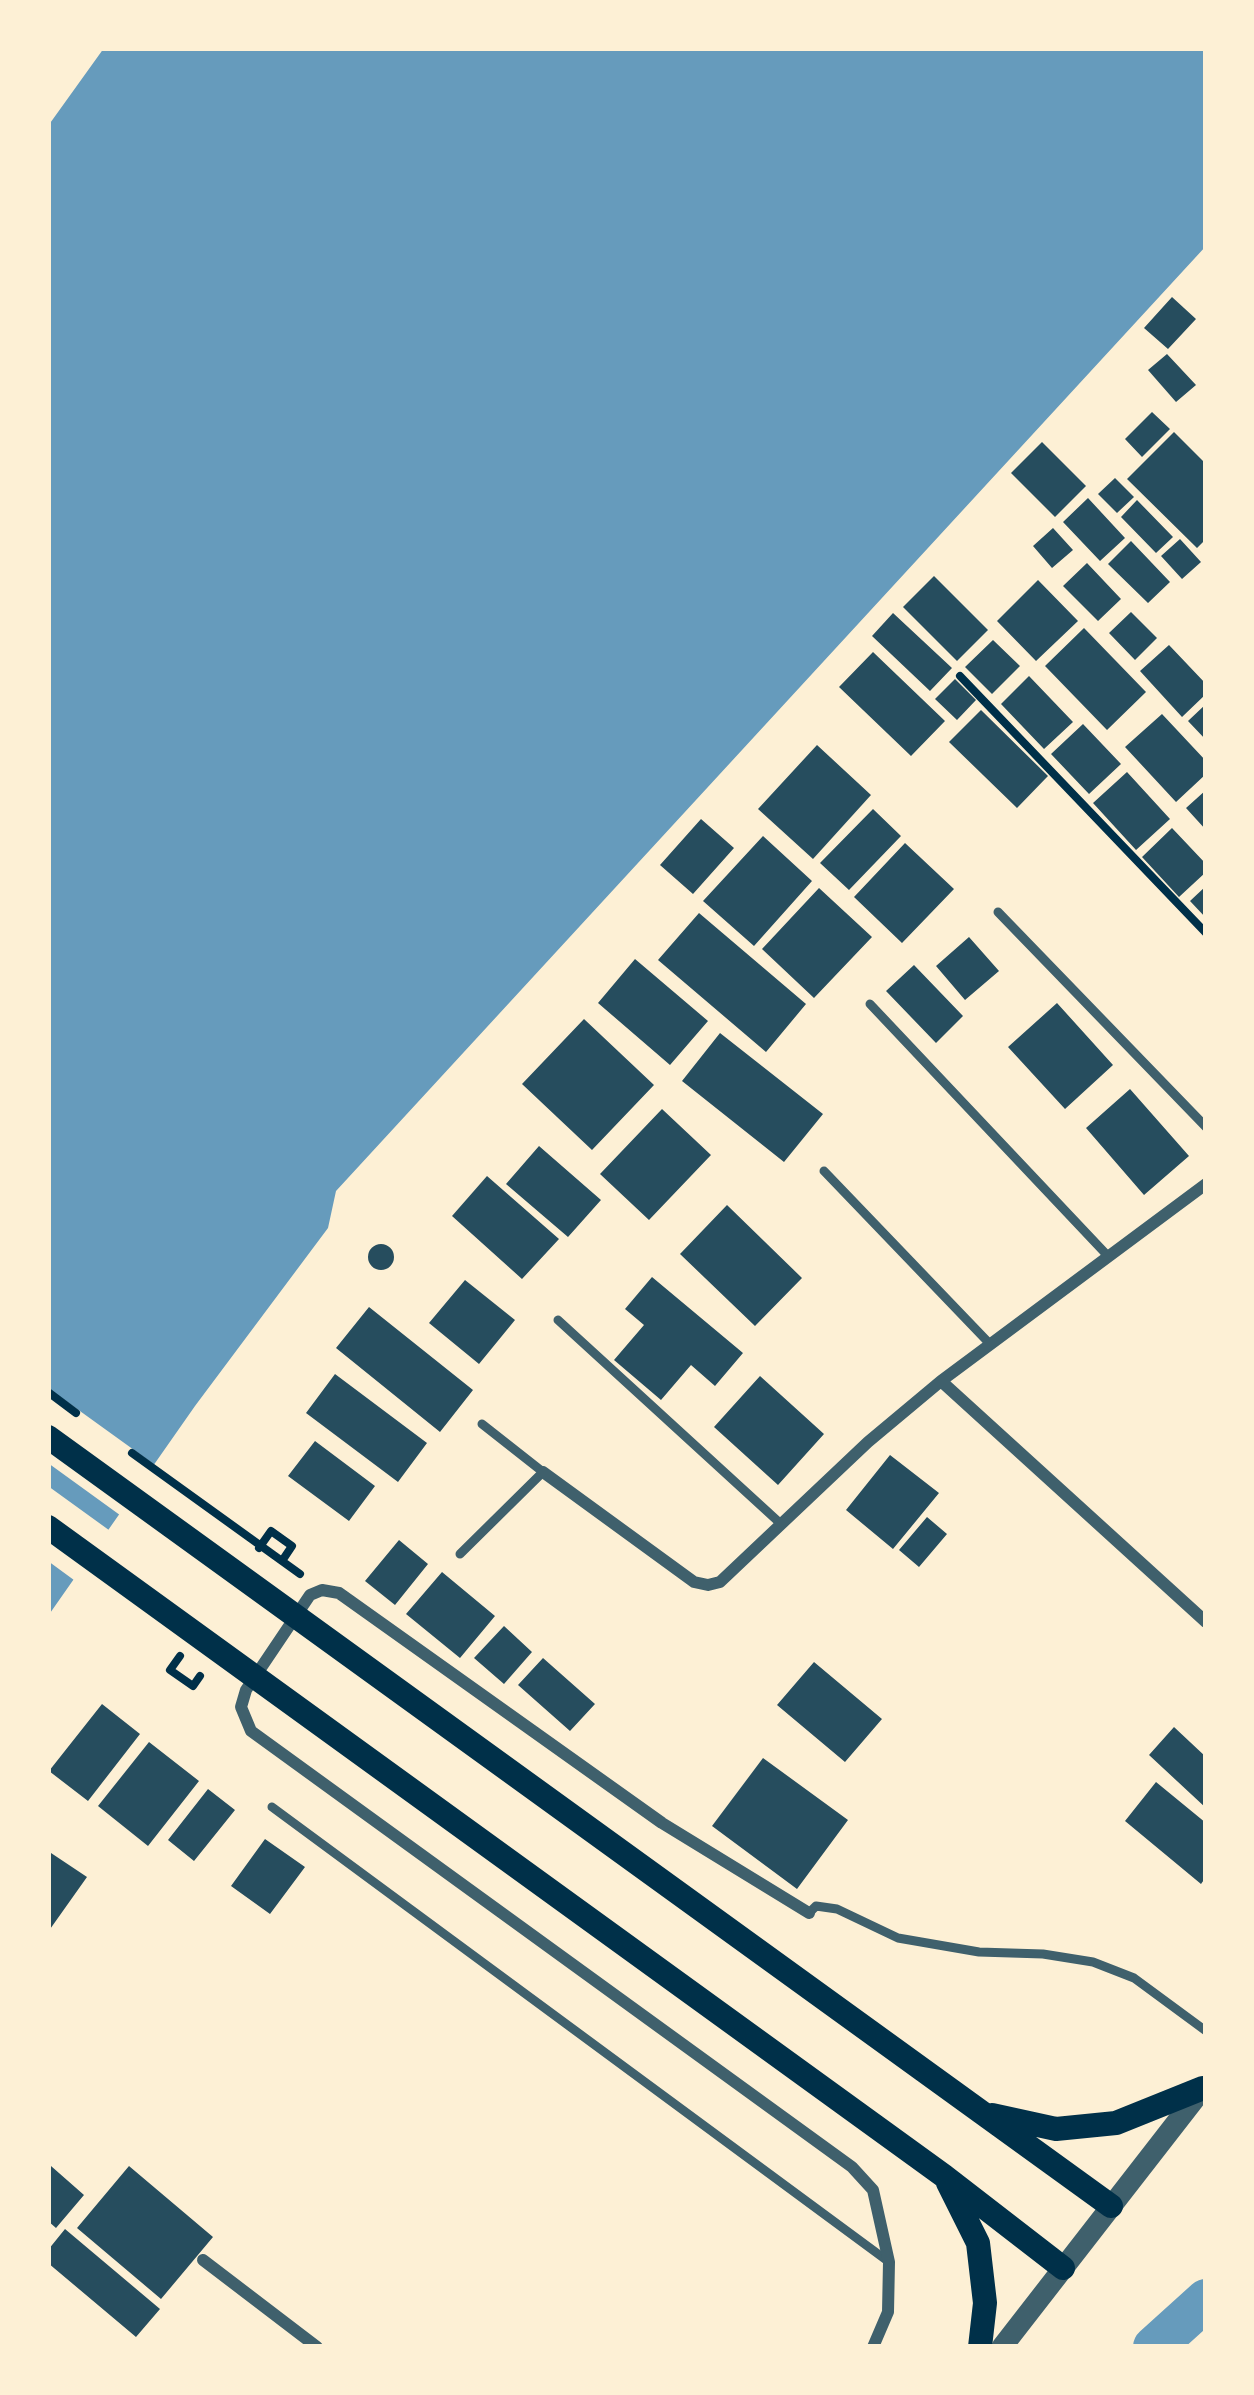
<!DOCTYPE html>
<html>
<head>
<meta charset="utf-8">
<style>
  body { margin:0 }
  #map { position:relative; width:1254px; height:2395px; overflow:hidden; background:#fdf0d5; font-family:"Exo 2",sans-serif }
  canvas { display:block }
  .frame { position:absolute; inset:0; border:51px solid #fdf0d5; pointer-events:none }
</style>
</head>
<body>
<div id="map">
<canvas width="1254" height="2395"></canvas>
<div class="frame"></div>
</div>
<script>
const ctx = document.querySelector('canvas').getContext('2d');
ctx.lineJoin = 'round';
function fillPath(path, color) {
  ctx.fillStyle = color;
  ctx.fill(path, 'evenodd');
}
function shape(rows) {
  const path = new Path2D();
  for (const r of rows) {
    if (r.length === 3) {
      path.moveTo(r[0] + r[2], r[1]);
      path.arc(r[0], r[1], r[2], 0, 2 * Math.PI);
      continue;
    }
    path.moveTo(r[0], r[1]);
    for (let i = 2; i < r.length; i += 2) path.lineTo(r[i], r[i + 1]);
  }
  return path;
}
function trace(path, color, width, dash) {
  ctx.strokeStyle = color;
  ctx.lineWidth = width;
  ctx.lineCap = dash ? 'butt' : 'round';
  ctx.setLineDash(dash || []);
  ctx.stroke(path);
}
const water = shape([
  [104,48,1206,48,1206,246,336,1191,328,1228,195,1406,48,1616,48,126]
]);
const pier = shape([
  [48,1388,159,1468,124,1518,48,1463],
  [48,1486,113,1533,78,1583,48,1561]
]);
const canal = shape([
  [1154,2347,1206,2300]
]);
const building = shape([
  [1172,297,1196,319,1168,349,1144,328],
  [1167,354,1196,385,1176,402,1148,370],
  [1152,412,1170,429,1142,457,1125,439],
  [1174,432,1206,464,1206,539,1197,548,1127,479],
  [1042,442,1086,486,1055,517,1011,473],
  [1115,478,1134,497,1117,513,1098,494],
  [1088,498,1125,538,1100,561,1063,522],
  [1137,500,1173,537,1156,553,1121,517],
  [1053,528,1073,550,1052,568,1033,546],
  [1180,539,1201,562,1182,579,1161,556],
  [1131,541,1170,582,1148,603,1108,564],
  [1087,563,1121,599,1098,621,1063,586],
  [934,576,988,630,957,661,903,607],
  [1038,580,1078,621,1036,661,997,621],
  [1131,612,1157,638,1135,660,1109,633],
  [893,613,952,668,930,691,872,636],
  [1084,628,1146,692,1107,730,1045,666],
  [993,640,1020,666,992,694,965,667],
  [1169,645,1206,684,1206,694,1182,717,1140,671],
  [873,652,945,721,911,756,839,687],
  [1029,676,1073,722,1044,749,1001,704],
  [955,679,976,700,957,720,935,699],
  [1206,704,1206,740,1188,721],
  [981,710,1048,776,1017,808,949,742],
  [1162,714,1206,761,1206,774,1176,802,1125,747],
  [1083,724,1121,764,1089,794,1051,754],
  [817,745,871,795,813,859,758,809],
  [1127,772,1170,819,1136,850,1093,803],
  [1206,790,1206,830,1186,808],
  [873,809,901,836,849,890,820,863],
  [701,819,734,848,693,894,660,865],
  [1172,828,1206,864,1206,872,1179,897,1142,857],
  [763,836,812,881,754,946,703,901],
  [905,843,954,889,902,943,854,897],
  [1206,886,1206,918,1190,901],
  [819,888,872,937,814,998,762,949],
  [699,913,806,1004,766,1052,658,960],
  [969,937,999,971,965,1000,936,966],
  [635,959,708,1021,670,1065,598,1003],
  [914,965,963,1016,936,1043,886,991],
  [1057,1003,1113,1065,1065,1109,1008,1047],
  [584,1019,654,1085,592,1150,522,1084],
  [720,1033,823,1114,784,1162,682,1081],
  [1130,1089,1189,1156,1144,1195,1086,1128],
  [662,1109,711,1155,649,1220,600,1174],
  [539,1146,601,1200,568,1237,506,1184],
  [487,1176,559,1239,522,1279,452,1216],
  [727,1205,802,1278,755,1326,680,1254],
  [381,1257,13],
  [652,1277,743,1353,715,1386,691,1365,661,1400,614,1360,644,1325,625,1309],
  [465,1280,515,1320,479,1364,429,1323],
  [369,1307,473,1390,440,1432,336,1348],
  [335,1374,427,1443,398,1482,306,1413],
  [760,1376,824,1434,778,1485,714,1427],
  [315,1441,375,1486,349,1521,288,1476],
  [890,1455,939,1493,893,1549,846,1510],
  [927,1517,947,1534,919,1567,899,1550],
  [399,1540,428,1564,395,1605,365,1581],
  [442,1572,495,1616,460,1658,406,1614],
  [504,1626,532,1652,504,1684,474,1658],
  [543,1658,595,1704,570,1731,518,1685],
  [814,1662,882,1719,845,1762,777,1705],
  [102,1704,140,1734,88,1801,49,1771],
  [1174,1727,1206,1757,1206,1808,1149,1755],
  [149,1742,199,1781,148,1846,98,1806],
  [763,1758,848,1820,797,1889,712,1826],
  [1156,1782,1206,1823,1206,1877,1201,1884,1125,1821],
  [208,1789,235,1810,194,1861,168,1840],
  [265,1839,305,1867,270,1914,231,1886],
  [48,1851,87,1877,48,1932],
  [51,2166,84,2195,56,2228,48,2221],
  [129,2166,213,2237,161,2299,77,2228],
  [65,2229,160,2309,136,2337,48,2263,48,2250]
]);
const path = shape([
  [960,676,1206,933],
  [48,1392,76,1413],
  [132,1453,300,1574],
  [259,1548,271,1531,292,1546,282,1561],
  [180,1656,170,1670,193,1686,200,1676]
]);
const service = shape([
  [998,912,1206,1127],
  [870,1004,1107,1255],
  [824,1171,989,1343],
  [558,1320,781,1524],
  [460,1554,543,1472,482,1424],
  [272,1807,889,2262],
  [809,1913,816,1906,837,1909,898,1938,979,1952,1043,1954,1093,1962,1134,1978,1206,2031]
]);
const minor = shape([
  [941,1381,1206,1622],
  [543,1472,694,1582,708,1585,720,1582,868,1442,941,1381,1206,1184],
  [809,1913,662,1823,339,1593,322,1590,310,1595,246,1690,241,1707,251,1731,852,2167,873,2190,889,2262,888,2312,873,2347],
  [203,2260,317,2347]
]);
const tertiary = shape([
  [1002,2347,1204,2087]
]);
const secondary = shape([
  [48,1437,1111,2206],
  [48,1527,944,2176,1063,2268],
  [992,2115,1056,2129,1116,2123,1203,2088],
  [948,2183,978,2243,985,2303,980,2347]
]);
fillPath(water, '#669bbc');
fillPath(pier, '#fdf0d5');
trace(canal, '#669bbc', 42);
fillPath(building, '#264d5e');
trace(path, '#003049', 8);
trace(service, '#3f606c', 9);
trace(minor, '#3f606c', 12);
trace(tertiary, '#3f606c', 21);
trace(secondary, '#003049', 24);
</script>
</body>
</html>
